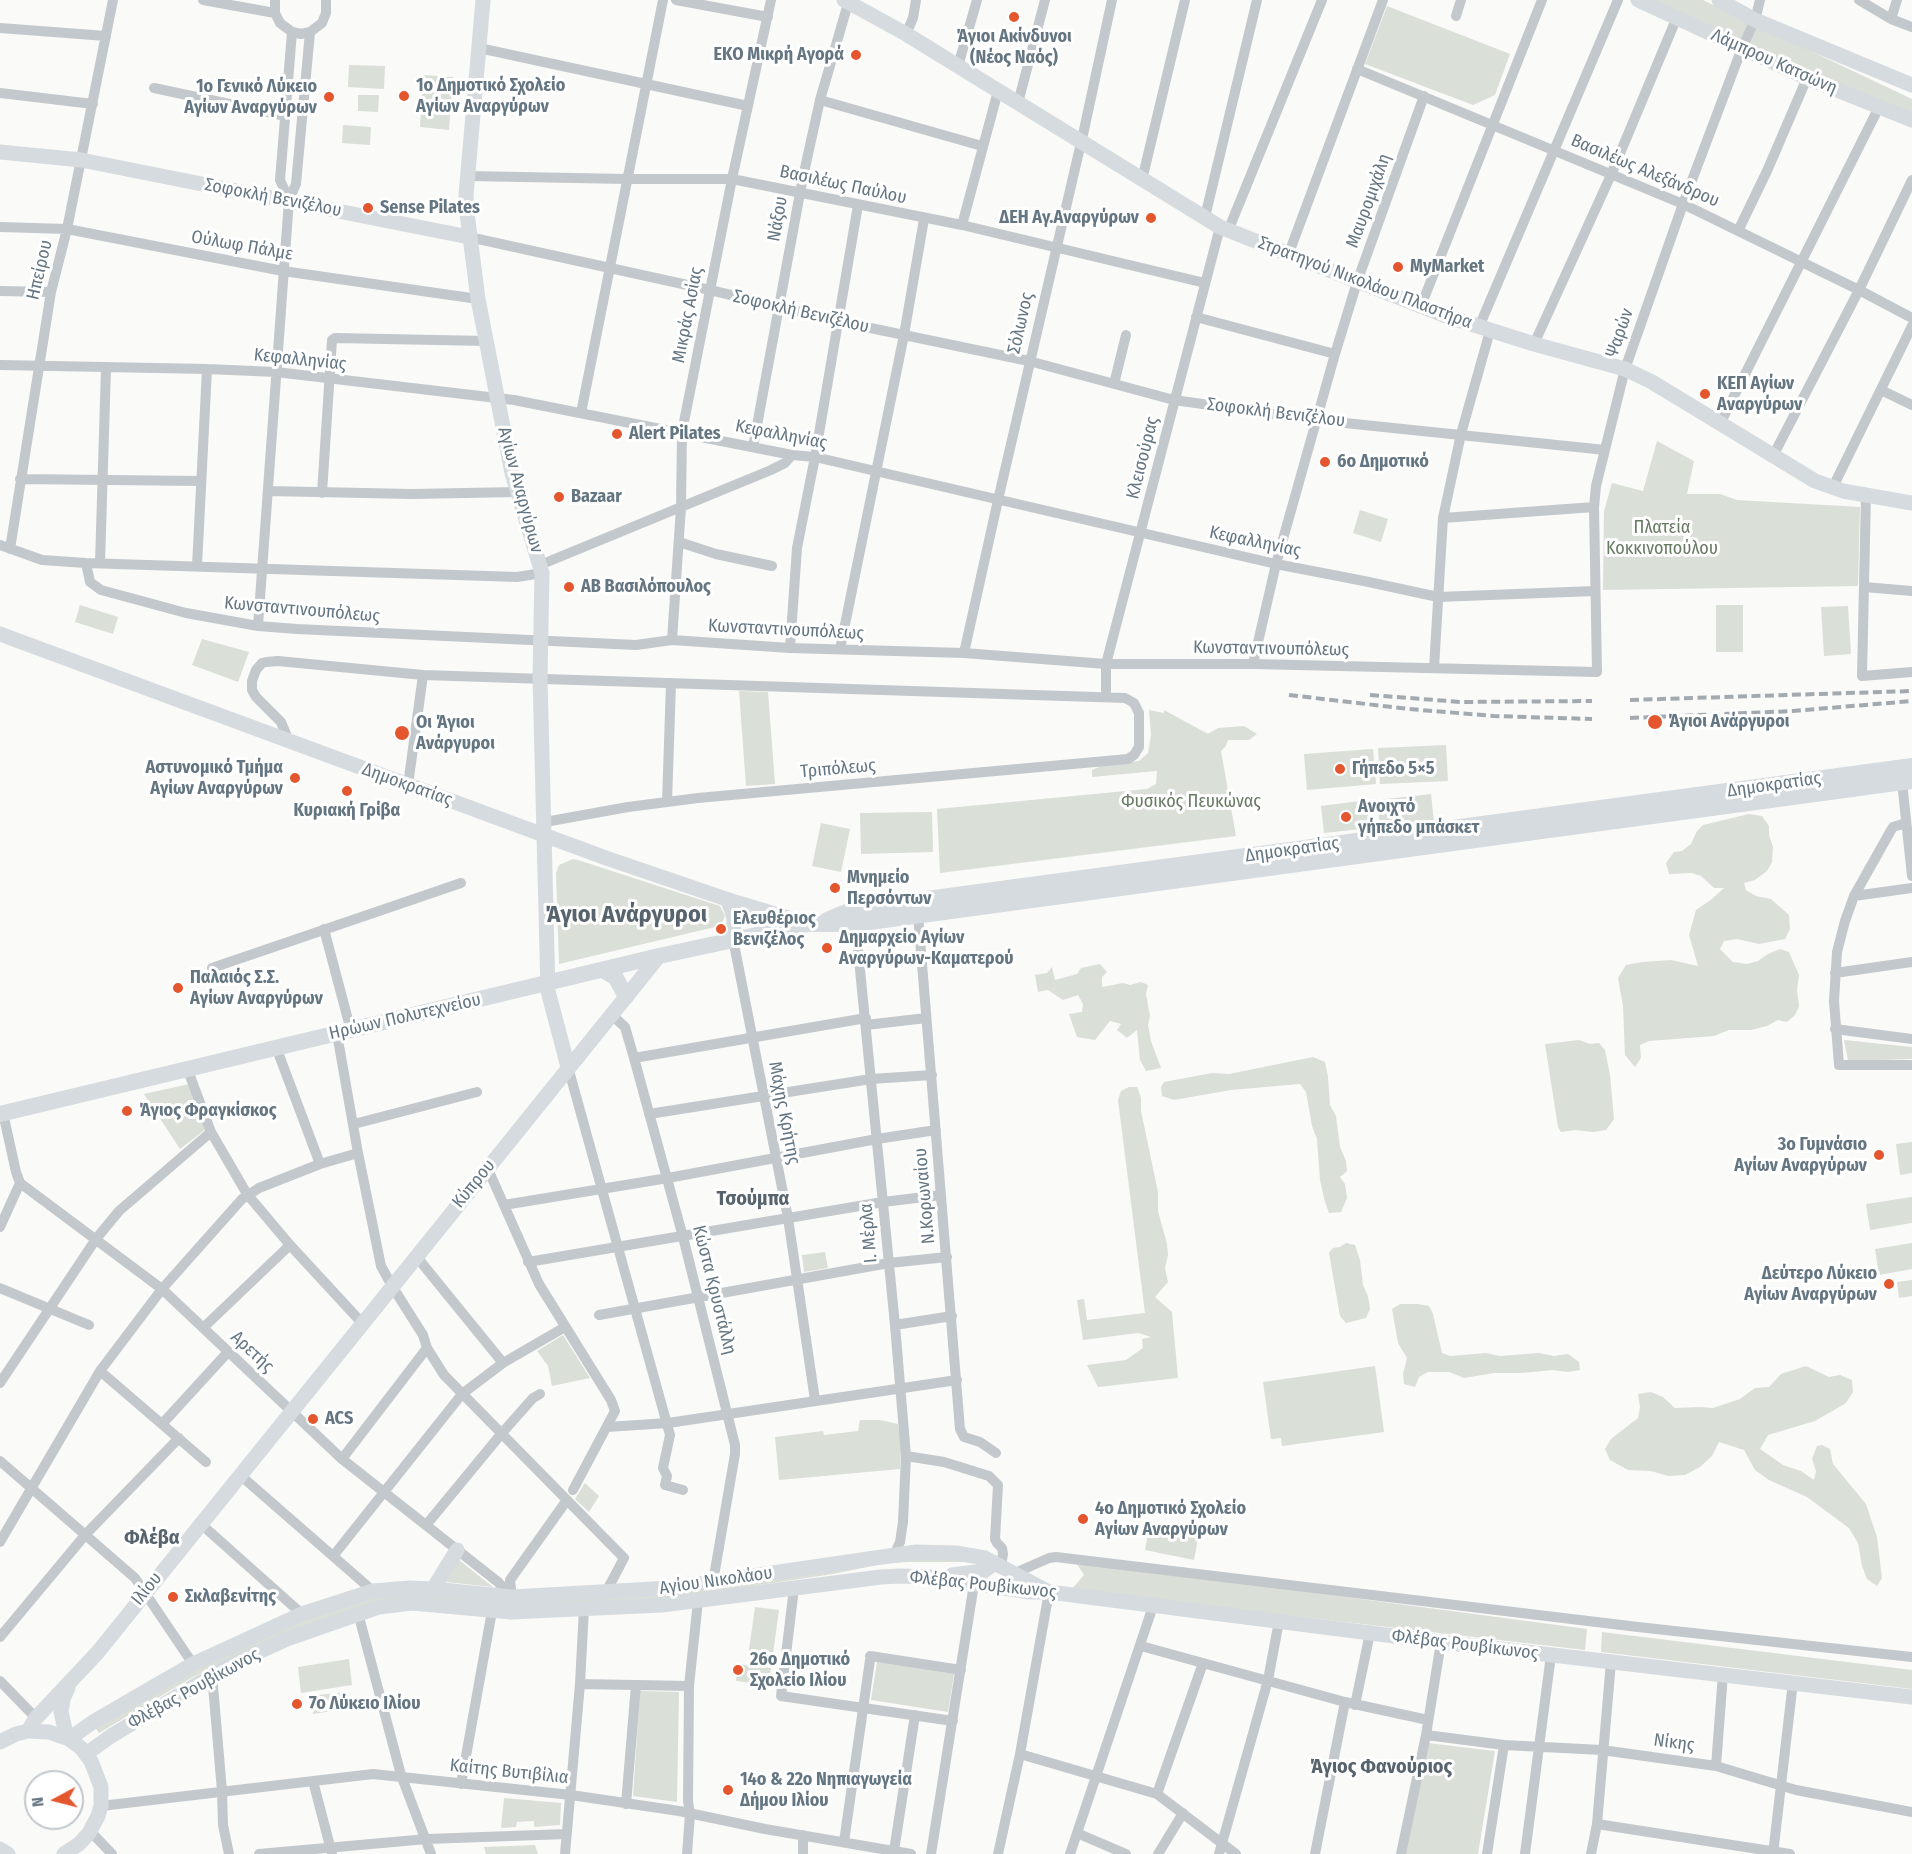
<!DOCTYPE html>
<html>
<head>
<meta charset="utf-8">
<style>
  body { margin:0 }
  #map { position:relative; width:1912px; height:1854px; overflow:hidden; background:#fafaf8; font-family:"Fira Sans Condensed",sans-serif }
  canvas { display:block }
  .north { position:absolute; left:24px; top:1770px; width:60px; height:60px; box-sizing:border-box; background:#fff; border:2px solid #c1c8cd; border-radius:50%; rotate:263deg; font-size:16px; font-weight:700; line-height:24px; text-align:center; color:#657683 }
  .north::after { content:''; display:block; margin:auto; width:21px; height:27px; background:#e4572e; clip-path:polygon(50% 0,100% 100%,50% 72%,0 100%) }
</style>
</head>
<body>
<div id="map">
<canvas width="1912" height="1854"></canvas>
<div class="north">N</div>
</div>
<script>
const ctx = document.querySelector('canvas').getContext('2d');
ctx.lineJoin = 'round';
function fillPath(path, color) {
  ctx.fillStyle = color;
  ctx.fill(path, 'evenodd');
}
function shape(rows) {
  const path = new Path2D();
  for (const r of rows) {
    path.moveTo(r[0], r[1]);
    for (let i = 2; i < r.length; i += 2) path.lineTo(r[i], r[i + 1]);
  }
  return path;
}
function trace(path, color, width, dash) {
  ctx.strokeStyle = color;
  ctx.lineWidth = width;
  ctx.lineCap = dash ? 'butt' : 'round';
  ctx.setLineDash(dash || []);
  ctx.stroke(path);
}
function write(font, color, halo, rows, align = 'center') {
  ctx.font = font + ' "Fira Sans Condensed",sans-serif';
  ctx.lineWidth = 6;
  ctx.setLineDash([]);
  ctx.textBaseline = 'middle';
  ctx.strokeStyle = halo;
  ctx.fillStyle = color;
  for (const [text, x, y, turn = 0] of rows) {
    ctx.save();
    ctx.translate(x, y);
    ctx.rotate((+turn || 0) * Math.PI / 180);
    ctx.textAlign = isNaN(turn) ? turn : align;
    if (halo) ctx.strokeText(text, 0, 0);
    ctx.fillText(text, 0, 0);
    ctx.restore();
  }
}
const green = shape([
  [1651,0,1703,0,1912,99,1912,117],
  [1387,6,1510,54,1495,95,1473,105,1365,64],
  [349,65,385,66,384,89,348,87],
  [423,75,453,77,449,130,420,127],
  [358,95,379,95,378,112,358,111],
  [343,125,371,127,370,145,342,143],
  [1657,441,1694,461,1687,494,1720,494,1737,500,1860,507,1858,586,1603,590,1604,511,1612,483,1643,491],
  [1360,510,1388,519,1381,542,1353,533],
  [80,605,118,617,113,634,75,622],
  [1716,605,1743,605,1743,652,1716,652],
  [1848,606,1851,654,1824,656,1821,607],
  [202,639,249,652,238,682,192,665],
  [739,691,768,692,775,784,746,786],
  [1149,710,1164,713,1164,710,1208,734,1218,728,1244,726,1257,734,1249,740,1228,740,1226,746,1221,751,1236,836,940,873,937,809,1147,789,1156,784,1157,771,1092,777,1092,770,1101,766,1139,761,1148,753,1151,735],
  [1446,745,1448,781,1380,784,1378,748],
  [1373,749,1376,784,1307,790,1304,754],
  [1431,794,1434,822,1380,828,1377,800],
  [1368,800,1371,828,1324,833,1321,806],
  [932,812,933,852,861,854,860,813],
  [1749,814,1762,816,1769,826,1769,835,1773,847,1772,862,1767,871,1755,880,1744,883,1746,890,1756,896,1771,899,1789,915,1790,929,1785,939,1759,944,1737,939,1724,941,1720,949,1733,962,1747,964,1758,961,1768,954,1780,949,1789,952,1799,975,1797,990,1799,1006,1795,1015,1787,1022,1778,1020,1767,1026,1751,1030,1729,1030,1714,1036,1649,1041,1640,1045,1641,1058,1635,1067,1625,1055,1623,1006,1618,978,1626,965,1642,962,1671,960,1698,966,1689,935,1696,910,1712,899,1724,888,1714,888,1701,876,1692,873,1669,874,1666,863,1674,852,1682,851,1691,844,1697,831,1703,825],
  [821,823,850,829,841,872,812,866],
  [573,859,578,860,720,906,725,916,722,923,715,927,559,964,556,873,559,865],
  [735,908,765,918,737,925],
  [1100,964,1107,972,1102,977,1102,987,1123,983,1130,985,1141,982,1148,985,1146,994,1150,1016,1148,1025,1151,1041,1161,1068,1146,1071,1140,1060,1137,1030,1127,1038,1117,1030,1121,1024,1110,1021,1095,1040,1077,1037,1069,1014,1082,1012,1083,1004,1078,995,1063,1000,1048,990,1038,992,1035,975,1047,973,1052,967,1055,980,1077,974,1081,968],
  [1579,1040,1590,1044,1599,1043,1605,1050,1610,1075,1614,1119,1606,1130,1593,1132,1575,1130,1561,1132,1558,1127,1545,1044],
  [1844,1040,1912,1047,1912,1059,1848,1061],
  [1313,1057,1325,1062,1328,1077,1330,1105,1336,1116,1340,1147,1346,1161,1347,1171,1340,1177,1345,1184,1347,1198,1341,1212,1329,1213,1325,1202,1320,1180,1317,1139,1312,1126,1306,1092,1300,1084,1231,1090,1174,1100,1162,1096,1161,1087,1164,1082,1212,1073,1229,1074],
  [189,1084,206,1129,180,1149,144,1094],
  [1129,1087,1137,1087,1141,1098,1141,1111,1158,1192,1158,1211,1167,1244,1168,1255,1165,1268,1168,1282,1155,1297,1172,1312,1178,1378,1098,1387,1087,1365,1126,1360,1143,1348,1142,1339,1151,1337,1138,1333,1083,1340,1077,1300,1084,1299,1087,1320,1145,1313,1118,1100,1121,1091],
  [1912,1142,1912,1173,1900,1175,1896,1144],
  [1912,1197,1912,1223,1870,1230,1866,1204],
  [1346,1243,1355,1245,1360,1260,1363,1285,1368,1296,1370,1309,1366,1318,1346,1323,1340,1316,1329,1253,1333,1248,1340,1247],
  [1912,1243,1912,1269,1879,1275,1875,1249],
  [825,1252,828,1268,804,1272,802,1255],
  [1912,1280,1912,1296,1899,1298,1897,1282],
  [1400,1304,1418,1304,1429,1306,1433,1314,1442,1353,1450,1356,1486,1353,1500,1356,1539,1353,1554,1356,1568,1354,1579,1362,1580,1370,1568,1372,1553,1370,1522,1373,1494,1373,1464,1378,1449,1372,1428,1372,1419,1377,1415,1387,1404,1384,1403,1374,1407,1358,1398,1343,1392,1309],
  [563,1335,590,1378,552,1386,548,1366,537,1351],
  [1375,1366,1384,1432,1282,1446,1281,1438,1271,1439,1263,1382],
  [1806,1366,1829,1377,1840,1375,1852,1380,1853,1392,1846,1403,1815,1421,1768,1435,1760,1449,1783,1465,1801,1471,1814,1480,1816,1471,1812,1459,1817,1446,1822,1445,1830,1449,1833,1464,1866,1504,1877,1537,1882,1578,1877,1586,1867,1579,1862,1566,1858,1543,1849,1528,1807,1497,1769,1480,1755,1470,1744,1450,1719,1442,1712,1456,1700,1467,1685,1475,1668,1476,1651,1471,1628,1470,1610,1460,1605,1449,1611,1439,1638,1418,1640,1407,1638,1394,1651,1392,1663,1397,1675,1408,1701,1407,1713,1408,1740,1399,1755,1388,1769,1387,1781,1374],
  [860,1420,880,1420,898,1424,901,1447,900,1469,779,1480,775,1437,823,1431,824,1435,858,1431],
  [585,1483,599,1496,589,1512,575,1499],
  [1150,1524,1199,1533,1194,1560,1145,1550],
  [956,1556,970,1562,908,1562,882,1564,902,1558],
  [459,1560,493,1587,446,1582],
  [876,1560,877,1565,833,1574,660,1600,504,1608,370,1603,277,1636,193,1677,99,1733,95,1727,190,1671,274,1630,370,1597,405,1592,485,1601],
  [1075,1561,1587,1629,1585,1650,1071,1590,1084,1575],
  [755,1607,779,1610,772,1661,748,1657],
  [1602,1632,1912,1670,1912,1689,1601,1652],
  [349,1659,352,1685,301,1693,298,1667],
  [877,1662,954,1674,948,1712,871,1700],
  [738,1664,771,1668,769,1685,736,1681],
  [640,1691,679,1692,677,1802,633,1796],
  [343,1692,345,1709,313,1714,311,1696],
  [1428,1743,1495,1751,1478,1854,1404,1854],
  [504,1798,561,1803,560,1825,534,1827,534,1821,517,1822,516,1827,501,1828],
  [535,1845,538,1854,486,1854,484,1847]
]);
const street = shape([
  [203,0,275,13],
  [275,0,275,13,280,23,292,32,301,34,310,32,322,23,326,13,326,0],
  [676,0,768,17],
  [1859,0,1891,19,1912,27],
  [1456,16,1461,0],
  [1891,19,1897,0],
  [0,28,106,36],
  [906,34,913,18,916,0],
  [479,48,748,106],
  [958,66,977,0],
  [1357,69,1683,204,1859,290,1912,318],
  [154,88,286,116],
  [0,93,93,104],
  [820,100,982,146],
  [1018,103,1045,0],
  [468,176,627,179,732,179,962,225,1205,283],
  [1142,180,1185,0],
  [289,200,280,180,292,32],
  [1205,217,1257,0],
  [962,225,998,91],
  [0,227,67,229,283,271,478,299],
  [1228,231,1322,0],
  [1738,231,1767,171,1807,78],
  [469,237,710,290,856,325,1029,361,1174,400,1316,420,1605,450],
  [1289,253,1383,0],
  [0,291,51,292],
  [1421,306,1542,0],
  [1196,317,1335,354],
  [1479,327,1618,0],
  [1534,344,1611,175,1677,17],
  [0,365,207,369,276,372,514,400,792,455,815,457,1276,564,1364,581,1438,597,1595,591],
  [1114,384,1126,335],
  [1881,390,1912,405],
  [581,413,663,0],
  [1720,424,1879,107],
  [753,447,803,177,820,100,849,0],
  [1773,456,1859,290,1912,180],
  [20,479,200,481],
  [1832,489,1912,326],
  [268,491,412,494,518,492],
  [322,493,332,340,335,338,487,341],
  [1866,495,1862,676,1912,672],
  [1443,518,1594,507],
  [679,542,716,554,772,566],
  [0,545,42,560,86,563,517,577,542,573],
  [10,549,51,292,67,229,113,0],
  [86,563,90,582,101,590,186,613,258,626,297,629,636,645,672,640,790,648,964,653,1106,664,1253,664,1597,672,1594,507,1596,486,1625,369,1683,204,1742,48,1755,20,1760,0],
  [100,563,106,368],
  [540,565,771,470,785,463,792,455],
  [197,566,207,369],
  [1864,587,1912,591],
  [258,626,289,200,296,184,310,32],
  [672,640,681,507,682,432,732,179,771,0],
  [790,648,797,548,815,457,858,205],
  [840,649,904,335,924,219],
  [964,653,998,500,1084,130,1112,0],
  [1253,664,1276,564,1335,354,1357,282,1424,96],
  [1434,668,1443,518,1461,434,1490,331],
  [1106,697,1106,664,1220,227],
  [284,739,286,734,281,722,256,697,252,690,252,681,256,670,262,663,266,662,278,661,423,675,1125,698,1134,703,1139,713,1139,747,1134,755,1128,759,698,798,628,807,545,822],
  [1902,782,1912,876],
  [408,785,423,675],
  [667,802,671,683],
  [1906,823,1893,827,1890,832,1854,896,1845,921,1837,952,1834,1001,1839,1065,1912,1065],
  [1854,896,1912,888],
  [918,915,960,1429,964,1437,980,1442,996,1453],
  [855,919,895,1325,906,1456,903,1522,900,1542,895,1553],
  [324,929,351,1031],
  [733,939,788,1218,815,1400],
  [212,968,461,883],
  [1835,973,1912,962],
  [612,1015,625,1027,634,1058,683,1237,735,1445,735,1454,713,1582],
  [866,1025,926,1018],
  [1835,1029,1912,1039],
  [337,1034,358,1153,381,1266,392,1286,423,1335,427,1348,444,1375,624,1558,606,1592],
  [276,1047,320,1164],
  [634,1058,866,1018],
  [568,1067,670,1435,663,1468,667,1476,665,1485,683,1490],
  [187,1068,211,1132,247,1194,290,1245,362,1323],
  [3,1113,16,1172,20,1183,162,1289,342,1459,498,1582,512,1597],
  [649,1114,871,1079,932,1075],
  [354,1124,477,1092],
  [487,1167,539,1284,611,1400,615,1411,573,1490],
  [504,1205,668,1178,877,1139,936,1130],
  [0,1227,20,1183],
  [416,1256,503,1363],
  [528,1262,883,1202,941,1195],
  [0,1288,89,1325],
  [599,1315,889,1263,947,1257],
  [895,1325,952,1316],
  [203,1328,290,1245],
  [100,1371,206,1462],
  [0,1383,96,1239,119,1211,211,1132],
  [163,1423,228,1352],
  [607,1427,668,1423,957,1380],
  [906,1456,944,1462,989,1476,998,1485,995,1539,997,1543,1002,1548,1003,1554,1001,1566],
  [342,1459,427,1348],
  [0,1461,135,1578,193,1664],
  [240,1475,373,1591],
  [201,1524,302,1614],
  [427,1524,502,1433,533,1398,540,1394],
  [0,1542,100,1371,162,1289,242,1199,259,1188,320,1164,358,1153],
  [334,1555,462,1394,503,1363,565,1327],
  [1015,1573,1049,1558,1056,1557,1638,1627,1912,1657],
  [794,1588,781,1696,953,1721],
  [512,1597,510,1580,567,1500],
  [358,1613,401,1775,431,1854],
  [0,1637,86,1534,179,1438],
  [1141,1646,1345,1702,1428,1720],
  [870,1656,961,1670],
  [212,1674,222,1791,223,1825,229,1854],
  [0,1681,36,1718],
  [580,1684,689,1686],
  [1355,1705,1370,1633],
  [1426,1735,1504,1745,1602,1750,1716,1766,1796,1790,1912,1812],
  [1020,1754,1157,1794,1236,1854],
  [1716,1766,1723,1674],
  [313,1781,332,1854],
  [461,1784,492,1611],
  [1157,1794,1203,1663],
  [626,1804,636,1685],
  [101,1806,373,1774,571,1795,679,1811,765,1829,911,1854],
  [1597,1824,1790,1854],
  [90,1831,112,1854],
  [1077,1833,1126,1854],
  [803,1835,803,1854],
  [844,1842,870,1660],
  [894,1851,915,1715],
  [259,1854,427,1839,567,1834],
  [565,1854,580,1684,584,1608],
  [687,1854,690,1814,688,1801,689,1686,698,1601],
  [931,1854,974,1584],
  [998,1854,1020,1754,1049,1592],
  [1070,1854,1153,1606],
  [1158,1854,1183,1813],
  [1219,1854,1268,1680,1279,1621],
  [1315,1854,1345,1702],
  [1401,1854,1426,1735,1441,1642],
  [1487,1854,1504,1745],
  [1525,1854,1551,1655],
  [1591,1854,1597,1824,1611,1662],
  [1773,1854,1793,1682]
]);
const secondary = shape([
  [483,0,466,195,467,213,478,299,512,473,542,573,540,678,548,991,568,1067],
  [844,0,906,34,1220,227,1446,316,1534,344,1625,369,1652,382,1815,481,1843,491,1912,503],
  [1638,0,1807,78,1912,120],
  [1719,0,1755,20,1912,85],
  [0,152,81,160,469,237],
  [0,634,606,858,735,902,808,924],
  [728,900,734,918,733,939],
  [952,1575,984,1571,995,1563],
  [433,1589,457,1550],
  [28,1731,36,1718,98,1652,659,956],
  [67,1738,61,1712,63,1699,68,1688],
  [69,1739,93,1722,193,1664,302,1614,373,1591,410,1588,433,1589,512,1597,670,1588,916,1552,956,1553,985,1558,1047,1591],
  [0,1742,16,1734,28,1731,49,1732,69,1739,81,1748,91,1761,101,1787,101,1806,98,1816,89,1833,79,1844,64,1854],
  [86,1754,111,1736,226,1667,287,1639,379,1607,412,1603,511,1612,662,1605,881,1577,900,1576,931,1577,1030,1592,1049,1592,1441,1642,1912,1697],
  [0,1849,8,1854]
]);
const primary = shape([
  [827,920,853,909,1912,766],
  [603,970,616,978,626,997],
  [0,1114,659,956,808,924,855,924,1912,781]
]);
const rail = shape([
  [1289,695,1409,709,1494,716,1592,719],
  [1370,695,1461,702,1592,701],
  [1630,700,1912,691],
  [1630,718,1793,711,1912,701]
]);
const markers = [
  [1014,17,6,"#e4572e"],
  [856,55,6,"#e4572e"],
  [404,96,6,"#e4572e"],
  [329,97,6,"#e4572e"],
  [368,208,6,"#e4572e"],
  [1151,218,6,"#e4572e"],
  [1398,267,6,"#e4572e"],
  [1705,394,6,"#e4572e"],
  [617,434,6,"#e4572e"],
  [1325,462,6,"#e4572e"],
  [559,497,6,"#e4572e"],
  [569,587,6,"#e4572e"],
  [1655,722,8,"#e4572e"],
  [402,733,8,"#e4572e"],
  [1340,769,6,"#e4572e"],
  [295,778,6,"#e4572e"],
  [347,791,6,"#e4572e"],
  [1346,817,6,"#e4572e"],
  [835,888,6,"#e4572e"],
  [721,929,6,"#e4572e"],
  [827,948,6,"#e4572e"],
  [178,988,6,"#e4572e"],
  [127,1111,6,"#e4572e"],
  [1879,1155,6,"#e4572e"],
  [1889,1284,6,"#e4572e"],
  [313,1419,6,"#e4572e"],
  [1083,1519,6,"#e4572e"],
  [173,1597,6,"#e4572e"],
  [738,1670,6,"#e4572e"],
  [297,1704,6,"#e4572e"],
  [728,1790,6,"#e4572e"]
];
const poiNames = [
  ["Άγιοι Ακίνδυνοι",1014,37,"center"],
  ["(Νέος Ναός)",1014,58,"center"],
  ["EKO Μικρή Αγορά",844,55,"right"],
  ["1ο Δημοτικό Σχολείο",416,86],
  ["Αγίων Αναργύρων",416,107],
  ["1ο Γενικό Λύκειο",317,87,"right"],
  ["Αγίων Αναργύρων",317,108,"right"],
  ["Sense Pilates",380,208],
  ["ΔΕΗ Αγ.Αναργύρων",1139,218,"right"],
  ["MyMarket",1410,267],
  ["ΚΕΠ Αγίων",1717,384],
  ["Αναργύρων",1717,405],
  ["Alert Pilates",629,434],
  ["6ο Δημοτικό",1337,462],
  ["Bazaar",571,497],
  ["ΑΒ Βασιλόπουλος",581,587],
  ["Άγιοι Ανάργυροι",1668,722],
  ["Οι Άγιοι",416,723],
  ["Ανάργυροι",416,744],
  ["Αστυνομικό Τμήμα",283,768,"right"],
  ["Αγίων Αναργύρων",283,789,"right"],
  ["Γήπεδο 5×5",1352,769],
  ["Ανοιχτό",1358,807],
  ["γήπεδο μπάσκετ",1358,828],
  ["Κυριακή Γρίβα",347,811,"center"],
  ["Μνημείο",847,878],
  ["Περσόντων",847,899],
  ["Ελευθέριος",733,919],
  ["Βενιζέλος",733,940],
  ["Δημαρχείο Αγίων",839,938],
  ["Αναργύρων-Καματερού",839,959],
  ["Παλαιός Σ.Σ.",190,978],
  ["Αγίων Αναργύρων",190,999],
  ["Άγιος Φραγκίσκος",139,1111],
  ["3ο Γυμνάσιο",1867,1145,"right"],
  ["Αγίων Αναργύρων",1867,1166,"right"],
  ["Δεύτερο Λύκειο",1877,1274,"right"],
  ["Αγίων Αναργύρων",1877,1295,"right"],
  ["ACS",325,1419],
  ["4ο Δημοτικό Σχολείο",1095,1509],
  ["Αγίων Αναργύρων",1095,1530],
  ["Σκλαβενίτης",185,1597],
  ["26ο Δημοτικό",750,1660],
  ["Σχολείο Ιλίου",750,1681],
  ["7ο Λύκειο Ιλίου",309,1704],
  ["14ο & 22ο Νηπιαγωγεία",740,1780],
  ["Δήμου Ιλίου",740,1801]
];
const streetNames = [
  ["Λάμπρου Κατσώνη",1774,62,24],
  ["Βασιλέως Αλεξάνδρου",1645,171,23],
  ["Βασιλέως Παύλου",843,185,12],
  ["Σοφοκλή Βενιζέλου",273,198,11],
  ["Μαυρομιχάλη",1369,201,-70],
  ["Νάξου",778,219,-80],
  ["Ούλωφ Πάλμε",242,246,10],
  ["Ηπείρου",40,270,-77],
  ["Στρατηγού Νικολάου Πλαστήρα",1365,283,21],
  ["Σοφοκλή Βενιζέλου",801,312,13],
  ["Μικράς Ασίας",688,315,-79],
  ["Σόλωνος",1021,323,-77],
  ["Ψαρών",1620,333,-71],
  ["Κεφαλληνίας",300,360,6],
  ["Σοφοκλή Βενιζέλου",1276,413,7],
  ["Κεφαλληνίας",781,435,11],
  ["Κλεισούρας",1143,458,-76],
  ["Αγίων Αναργύρων",520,490,75],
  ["Κεφαλληνίας",1255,542,12],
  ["Κωνσταντινουπόλεως",302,610,5],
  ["Κωνσταντινουπόλεως",786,630,3],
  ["Κωνσταντινουπόλεως",1271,649,1],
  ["Τριπόλεως",838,769,-5],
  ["Δημοκρατίας",407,785,20],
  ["Δημοκρατίας",1774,785,-8],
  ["Δημοκρατίας",1292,850,-8],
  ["Ηρώων Πολυτεχνείου",405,1017,-13],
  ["Μάχης Κρήτης",784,1113,79],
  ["Κύπρου",474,1184,-51],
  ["Ν.Κορωναίου",925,1196,-95],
  ["Ι. Μέρλα",869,1233,-95],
  ["Κώστα Κρυστάλλη",714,1290,76],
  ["Αρετής",252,1352,43],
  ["Αγίου Νικολάου",716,1581,-8],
  ["Φλέβας Ρουβίκωνος",983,1585,6],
  ["Ιλίου",147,1589,-51],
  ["Φλέβας Ρουβίκωνος",1465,1645,7],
  ["Φλέβας Ρουβίκωνος",194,1689,-29],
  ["Νίκης",1674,1743,8],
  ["Καίτης Βυτιβίλια",509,1772,6]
];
const parkNames = [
  ["Πλατεία",1662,528],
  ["Κοκκινοπούλου",1662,549],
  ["Φυσικός Πευκώνας",1191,802]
];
const neighbourhoodNames = [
  ["Τσούμπα",753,1199],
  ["Φλέβα",152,1538],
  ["Άγιος Φανούριος",1381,1767]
];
const districtNames = [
  ["Άγιοι Ανάργυροι",626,915]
];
fillPath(green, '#dadfd7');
trace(street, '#c3c8cc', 10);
trace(secondary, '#d6dbdf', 15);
trace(primary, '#d6dbdf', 16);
trace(rail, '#a2aab0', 4, [9, 4.5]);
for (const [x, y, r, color] of markers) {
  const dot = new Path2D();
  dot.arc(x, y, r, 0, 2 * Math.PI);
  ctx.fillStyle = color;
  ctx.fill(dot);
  trace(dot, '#fff', 2);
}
write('bold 18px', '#657683', '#fff', poiNames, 'left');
write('18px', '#657683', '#fff', streetNames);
write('18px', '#687a64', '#fff', parkNames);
write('bold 20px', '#57646e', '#fff', neighbourhoodNames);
write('bold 24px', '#57646e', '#fff', districtNames);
</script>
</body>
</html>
